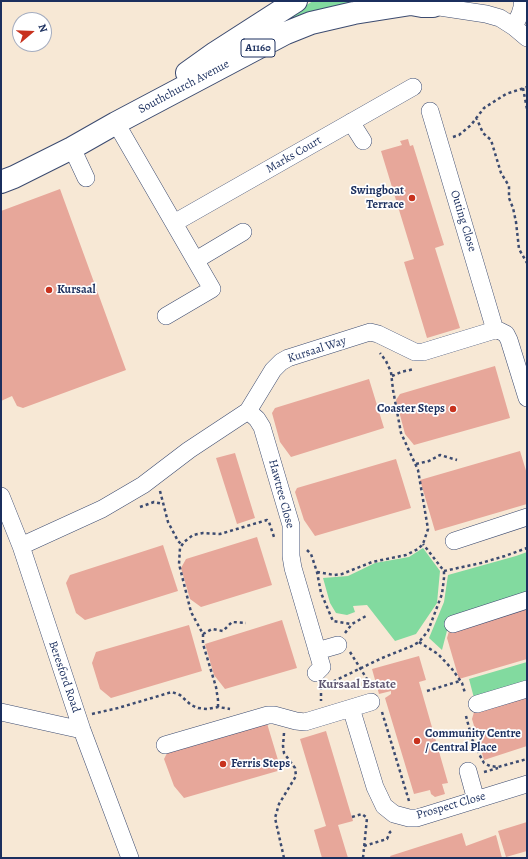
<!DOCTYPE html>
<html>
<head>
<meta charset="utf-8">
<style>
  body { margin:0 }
  #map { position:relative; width:528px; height:859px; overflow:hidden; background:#f7e8d5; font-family:Alegreya,serif }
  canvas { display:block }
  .frame { position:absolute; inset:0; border:2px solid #1b2f5e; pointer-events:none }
  .north { position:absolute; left:12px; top:12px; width:40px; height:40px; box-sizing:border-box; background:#fff; border:1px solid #a4acbf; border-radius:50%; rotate:71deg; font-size:11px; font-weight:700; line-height:16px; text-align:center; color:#1b2f5e }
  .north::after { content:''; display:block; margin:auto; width:14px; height:18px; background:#c8321e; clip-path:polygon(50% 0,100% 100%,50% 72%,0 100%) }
</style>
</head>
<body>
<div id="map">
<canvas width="528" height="859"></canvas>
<div class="frame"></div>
<div class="north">N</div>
</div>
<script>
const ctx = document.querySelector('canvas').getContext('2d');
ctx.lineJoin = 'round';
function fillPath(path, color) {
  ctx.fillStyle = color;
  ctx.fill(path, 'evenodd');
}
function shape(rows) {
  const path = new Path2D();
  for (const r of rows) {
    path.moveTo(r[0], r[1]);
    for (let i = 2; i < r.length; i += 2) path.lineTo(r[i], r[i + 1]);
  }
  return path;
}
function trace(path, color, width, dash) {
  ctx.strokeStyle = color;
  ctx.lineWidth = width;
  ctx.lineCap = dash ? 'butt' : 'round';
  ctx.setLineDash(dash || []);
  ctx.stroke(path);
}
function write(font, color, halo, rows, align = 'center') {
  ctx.font = font + ' Alegreya,serif';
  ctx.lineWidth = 3.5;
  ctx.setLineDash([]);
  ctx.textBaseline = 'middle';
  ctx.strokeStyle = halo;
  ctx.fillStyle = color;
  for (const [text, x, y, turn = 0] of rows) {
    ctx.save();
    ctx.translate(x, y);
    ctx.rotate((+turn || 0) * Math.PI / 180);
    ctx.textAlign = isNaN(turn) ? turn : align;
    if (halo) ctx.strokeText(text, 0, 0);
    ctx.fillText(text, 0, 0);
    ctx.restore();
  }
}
const green = shape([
  [313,1,379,1,269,28],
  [423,548,440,571,437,603,416,634,395,641,367,605,353,606,355,612,347,615,336,613,330,603,323,578,348,576,375,563,409,557],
  [527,552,527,594,450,619,442,650,429,638,444,602,448,575,516,556],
  [527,662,527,681,474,698,469,679]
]);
const building = shape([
  [408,139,410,146,413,145,444,245,435,248,460,328,427,338,404,262,414,259,381,151,402,145,400,141],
  [60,189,126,370,23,408,17,406,12,396,1,401,1,211],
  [495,366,510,418,414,445,405,434,396,400,400,394],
  [369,379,384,428,291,457,280,442,272,413,275,408],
  [520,451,527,474,527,504,435,531,420,480],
  [235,453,255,518,237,524,216,458],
  [396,459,411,508,315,536,304,520,295,492,297,488],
  [257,537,272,585,201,607,190,599,181,568,186,559],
  [163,545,178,591,85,620,76,613,66,583,70,575],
  [527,605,527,659,459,679,447,638,450,628],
  [282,620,297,668,225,689,214,675,205,644],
  [189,625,202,671,111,698,100,689,92,663,96,652],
  [419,656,426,680,419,682,448,783,442,784,445,794,435,797,431,794,430,790,414,794,385,698,391,694,391,691,379,694,372,669],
  [527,695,527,746,484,760,472,719,474,712],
  [266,720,281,770,184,798,174,786,164,759,169,749],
  [326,731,353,821,338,825,348,858,322,858,314,830,326,826,300,739],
  [527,822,527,851,506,857,498,831],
  [462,833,466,846,496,835,502,858,391,858,390,856]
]);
const path = shape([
  [523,88,527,109],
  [476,117,483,133,491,140,501,173,509,186,509,198,513,208,516,222,519,249,527,263],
  [453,137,459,135,471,125,484,108,506,94,527,87],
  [392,376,401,372,414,369],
  [416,464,429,461,440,455,457,460],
  [160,491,168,522,178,541,182,545],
  [140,507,154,502,163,504],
  [307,550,311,554,317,572,321,593,333,621,351,624],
  [444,571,481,563,505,556,527,548],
  [317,572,334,575,342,574,372,562,406,555,418,549,423,544,428,529,418,470,401,433,393,390,391,372,386,361,380,353],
  [345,633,352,624,366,616],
  [203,634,212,629,223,631,232,622,246,623],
  [419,642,438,654,452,669,462,683,465,693],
  [350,652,372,687],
  [328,684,382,658,412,646,419,642,428,631,442,594,444,578,444,571,423,544],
  [321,687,321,701],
  [427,691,460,681],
  [218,707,218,700,216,687,203,644,203,634,191,612,179,564,180,548,184,542,193,535,203,533,220,534,267,520,269,522,274,537],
  [382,712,409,801],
  [92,714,118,708,172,692,180,695,191,705,198,708,207,709,218,707,230,709],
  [466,716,472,739,479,754,484,763,490,766,498,767,527,759],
  [284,733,283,746,284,753,295,768,296,776,279,804,275,818,284,858],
  [484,772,498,768],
  [352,817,362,814,367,818,363,858],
  [364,846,387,839,390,832,393,831]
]);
const minor = shape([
  [433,6,486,14,500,18,514,27,527,38],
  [514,27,520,14,523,4,522,1],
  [430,111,495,330],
  [351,122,363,141],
  [116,123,212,289,166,316],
  [72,148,86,178],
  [174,223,413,87],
  [196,260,243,232],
  [248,411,257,419,262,427,291,525,291,556,293,568,322,667,316,673],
  [1,496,21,546,82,730,130,858],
  [454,541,527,517],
  [21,546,102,509,143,485,189,450,248,411,273,370,281,362,288,358,370,332,378,334,415,352,423,352,495,330,500,331,506,334,509,340,527,398],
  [453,624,527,600],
  [317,651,338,645],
  [477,704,527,689],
  [351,708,375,787,384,806,394,814,409,818,417,818,527,784],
  [1,712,82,730],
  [165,745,268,715,274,715,296,721,305,722,371,702],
  [468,771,476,800]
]);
const major = shape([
  [405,1,411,4,422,6,433,6,444,1],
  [187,73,215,53,296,1],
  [1,182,14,177,72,148,116,123,286,33,311,23,354,13,411,4]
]);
const markers = [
  [412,198,4,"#c8321e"],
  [49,290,4,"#c8321e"],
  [453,409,4,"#c8321e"],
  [417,741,4,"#c8321e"],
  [223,764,4,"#c8321e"]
];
const shields = [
  [258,48,34]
];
const shieldNames = [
  ["A1160",258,48]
];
const streetNames = [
  ["Southchurch Avenue",184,87,-28],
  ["Marks Court",294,155,-30],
  ["Outing Close",463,221,73],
  ["Kursaal Way",317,350,-18],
  ["Hawtree Close",281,494,75],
  ["Beresford Road",64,677,71],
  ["Prospect Close",451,806,-16]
];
const poiNames = [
  ["Swingboat",404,191,"right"],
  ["Terrace",404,205,"right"],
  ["Kursaal",57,290],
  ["Coaster Steps",445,409,"right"],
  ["Community Centre",425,734],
  ["/ Central Place",425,748],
  ["Ferris Steps",231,764]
];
const neighbourhoodNames = [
  ["Kursaal Estate",357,685]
];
fillPath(green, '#82da9f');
fillPath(building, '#e7a79a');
trace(minor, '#3c4b70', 18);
trace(major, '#3c4b70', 24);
trace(path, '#3c4b70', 2.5, [3, 3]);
trace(minor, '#fff', 17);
trace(major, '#fff', 22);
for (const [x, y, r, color] of markers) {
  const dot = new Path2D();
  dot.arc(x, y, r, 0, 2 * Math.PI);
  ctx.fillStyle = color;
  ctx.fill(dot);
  trace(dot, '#fff', 1.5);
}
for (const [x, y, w] of shields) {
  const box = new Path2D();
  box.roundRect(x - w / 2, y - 9, w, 18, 3);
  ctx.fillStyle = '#fff';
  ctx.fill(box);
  trace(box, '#1b2f5e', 1);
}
write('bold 11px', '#1b2f5e', null, shieldNames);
write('12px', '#1b2f5e', '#fff', streetNames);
write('bold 12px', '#1b2f5e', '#fff', poiNames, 'left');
write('bold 13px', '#625973', '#fff', neighbourhoodNames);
</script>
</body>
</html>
